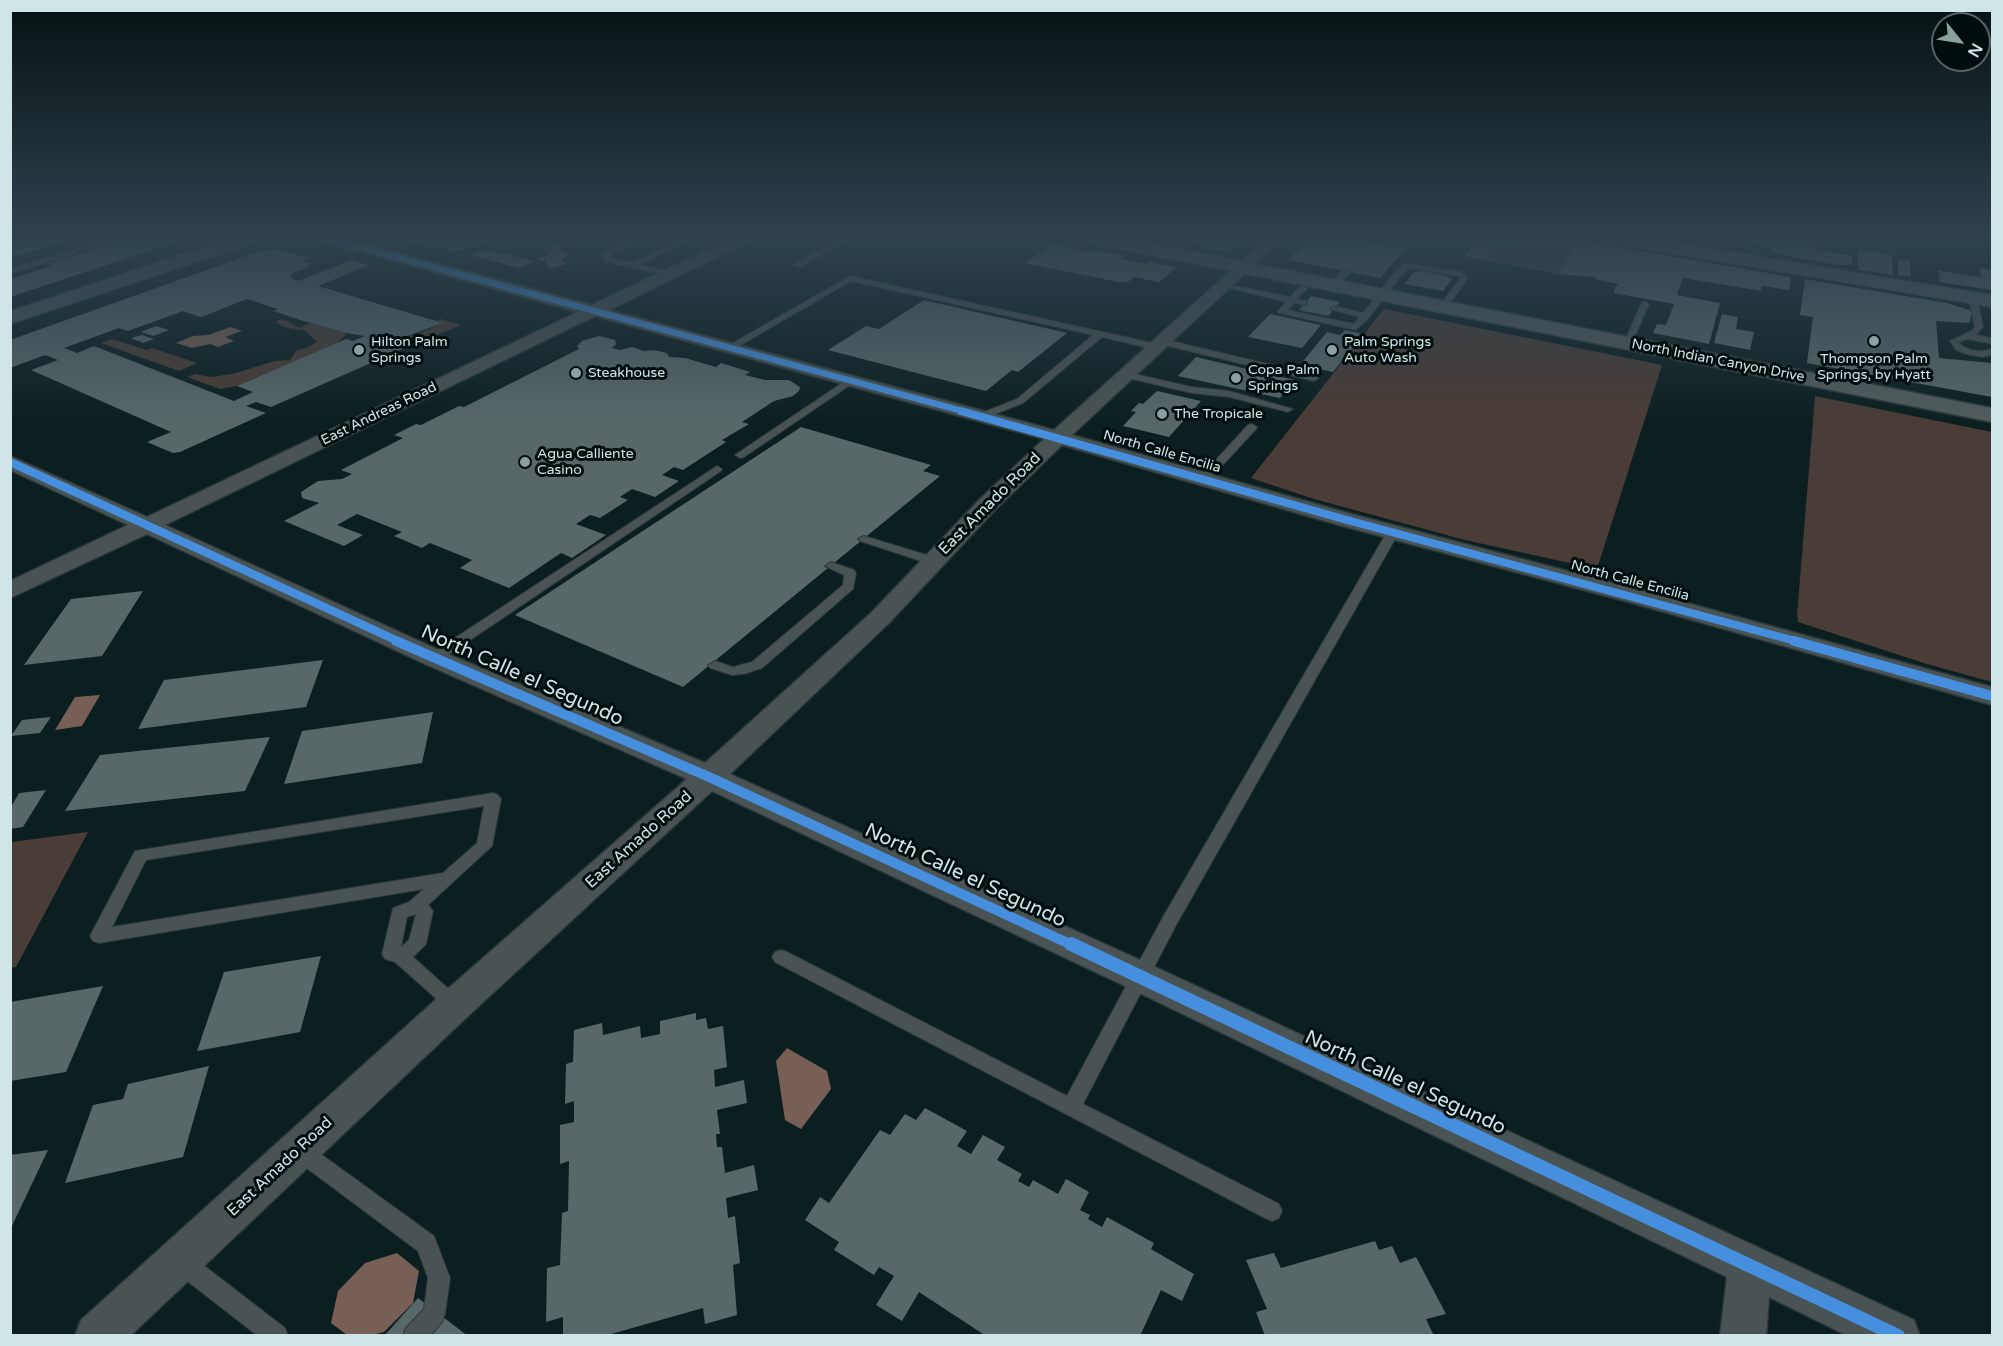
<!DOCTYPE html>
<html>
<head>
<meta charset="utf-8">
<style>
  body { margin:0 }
  #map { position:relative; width:2003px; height:1346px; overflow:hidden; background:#0c1f20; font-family:"Varela Round",sans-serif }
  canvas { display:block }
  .frame { position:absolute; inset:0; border:12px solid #cfe5e7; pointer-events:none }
  .north { position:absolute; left:1931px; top:12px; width:60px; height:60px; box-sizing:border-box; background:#000d0e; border:2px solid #536365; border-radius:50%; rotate:120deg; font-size:16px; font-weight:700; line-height:24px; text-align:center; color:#cfe5e7 }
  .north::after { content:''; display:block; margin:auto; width:21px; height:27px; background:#8ba0a1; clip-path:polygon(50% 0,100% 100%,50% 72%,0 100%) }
</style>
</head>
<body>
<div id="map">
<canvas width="2003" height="1346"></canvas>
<div class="frame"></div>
<div class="north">N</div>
</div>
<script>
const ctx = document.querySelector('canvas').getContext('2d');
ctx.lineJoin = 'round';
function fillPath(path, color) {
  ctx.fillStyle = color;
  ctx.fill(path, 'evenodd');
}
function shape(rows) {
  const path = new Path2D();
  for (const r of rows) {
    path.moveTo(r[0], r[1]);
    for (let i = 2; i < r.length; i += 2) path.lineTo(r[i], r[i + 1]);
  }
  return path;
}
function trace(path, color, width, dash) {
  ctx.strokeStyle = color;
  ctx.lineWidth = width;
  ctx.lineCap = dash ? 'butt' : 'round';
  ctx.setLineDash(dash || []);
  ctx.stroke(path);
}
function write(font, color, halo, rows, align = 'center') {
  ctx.font = font + ' "Varela Round",sans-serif';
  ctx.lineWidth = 6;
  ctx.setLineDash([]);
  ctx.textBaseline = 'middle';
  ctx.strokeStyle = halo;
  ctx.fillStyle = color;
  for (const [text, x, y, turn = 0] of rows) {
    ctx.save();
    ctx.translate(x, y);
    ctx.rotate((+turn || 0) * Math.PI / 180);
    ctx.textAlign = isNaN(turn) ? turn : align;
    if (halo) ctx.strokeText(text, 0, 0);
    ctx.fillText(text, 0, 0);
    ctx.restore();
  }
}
const green = shape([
  [1522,237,1560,237,1578,240,1558,274,1484,260,1497,240,1518,243],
  [1384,309,1662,365,1597,569,1465,540,1314,499,1251,478],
  [441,319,461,325,422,341,406,336,418,334,443,323,437,321],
  [277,320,288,321,299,328,311,323,347,333,338,343,237,386,220,389,187,377,195,374,211,377,232,374,275,361,290,360,297,350,306,348,317,342,304,330,287,328,277,323],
  [112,339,147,350,152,348,197,363,179,371,101,343],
  [1815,396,1992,432,1992,682,1927,664,1798,622,1797,615],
  [88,832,16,967,11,968,11,842]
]);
const water = shape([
  [553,245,564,245,560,251,570,254,561,260,566,264,551,268,547,267,546,262,538,259,549,254,543,250,544,247],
  [231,327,242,331,225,337,234,341,218,347,210,344,192,348,176,343,193,336,208,335],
  [100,695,82,726,55,730,75,697],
  [787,1048,827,1071,831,1089,801,1129,785,1120,776,1061],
  [397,1253,419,1271,413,1303,384,1332,372,1335,347,1335,331,1323,338,1291,365,1263]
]);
const building = shape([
  [10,237,78,237,10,258],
  [134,237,166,237,179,241,10,297,10,279,52,266,46,264],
  [491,237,493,240,480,243,482,244,452,253,445,247,438,249,396,238],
  [1199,237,1214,237,1242,242,1230,252,1190,244],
  [1311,237,1348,237,1347,239,1405,249,1380,278,1288,260],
  [1465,237,1522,237,1518,243,1497,240,1484,260,1465,256,1475,242,1463,240],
  [1740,237,1816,237,1815,250,1852,256,1852,263,1849,265,1836,265,1784,255,1773,252,1772,247,1754,244],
  [1578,240,1791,277,1789,290,1762,286,1761,291,1683,278,1677,295,1720,303,1709,344,1653,333,1657,324,1666,325,1674,304,1613,293,1618,284,1594,279,1595,277,1558,274],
  [1053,244,1096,253,1100,251,1125,256,1122,259,1147,264,1150,262,1177,267,1159,282,1134,277,1128,282,1119,282,1024,263],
  [276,249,309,258,302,260,311,264,305,266,309,267,293,273,290,278,298,281,351,260,369,265,318,286,443,323,399,339,414,344,271,407,256,402,246,406,266,413,180,452,173,453,147,442,171,432,31,370,58,360,45,355,10,368,10,340,263,250],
  [247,299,278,309,274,311,300,320,347,333,365,336,353,341,346,339,237,386,253,392,234,401,94,346,77,353,64,348,119,328,128,331,183,311,201,317],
  [1858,249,1892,255,1893,275,1858,270],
  [483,250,502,255,505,254,534,261,519,268,470,255],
  [1898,259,1910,261,1911,277,1898,275],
  [1980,268,1992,270,1992,290,1940,282,1938,270,1981,277],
  [1421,271,1447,276,1452,279,1443,291,1405,284,1414,272],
  [1805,279,1947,303,1969,310,1972,313,1969,323,1936,321,1939,358,1992,363,1992,397,1807,363,1813,317,1800,315],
  [1311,296,1340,302,1328,316,1299,310],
  [924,300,1067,333,1018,372,1012,370,986,391,828,350,866,326,879,329],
  [1270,314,1321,325,1302,348,1248,337],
  [1722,314,1738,317,1736,329,1754,332,1750,350,1714,343],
  [156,326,169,330,153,336,141,332],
  [1345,330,1364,334,1333,372,1300,365,1327,332,1340,335],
  [142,335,154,339,143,343,131,338],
  [599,336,615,340,616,344,612,348,620,350,632,347,644,351,654,350,667,353,669,357,685,358,716,367,721,363,750,372,745,375,765,380,789,380,800,387,799,391,793,396,774,401,742,422,749,424,722,440,726,442,683,470,674,467,662,475,679,481,655,497,632,489,620,497,628,500,600,518,590,515,576,524,606,535,572,558,561,553,509,588,460,568,472,560,430,543,422,548,394,536,402,532,357,514,337,525,363,535,344,546,284,521,319,503,302,498,301,492,318,481,342,479,352,474,341,470,403,438,394,435,416,424,421,425,459,406,464,407,579,349,577,346,582,341],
  [1196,357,1294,380,1280,398,1178,376],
  [1157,391,1201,401,1169,437,1123,426,1136,412,1131,411,1139,403,1143,404],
  [801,427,931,465,923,471,940,476,683,687,515,615],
  [143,591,102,656,24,665,71,599],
  [323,660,306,707,138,729,164,680],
  [433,712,422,763,284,784,302,731],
  [51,717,40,733,11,736,22,720],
  [270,737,245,791,65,811,100,755],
  [46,790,23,827,10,829,10,809,19,793],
  [321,956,300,1032,197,1051,224,972],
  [103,986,66,1072,10,1081,10,1002],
  [696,1013,696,1020,706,1018,708,1029,723,1026,727,1067,714,1070,715,1087,744,1080,747,1103,717,1110,720,1134,716,1134,717,1147,722,1147,725,1173,754,1165,758,1190,726,1198,728,1218,735,1216,740,1263,733,1265,737,1315,705,1324,703,1308,604,1336,563,1336,563,1317,546,1322,547,1268,560,1265,562,1213,568,1211,569,1161,560,1164,560,1125,574,1122,574,1101,565,1104,566,1064,573,1062,574,1030,602,1023,603,1035,640,1026,641,1038,660,1034,660,1021],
  [209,1066,183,1157,65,1183,93,1105,123,1099,128,1084],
  [925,1108,967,1131,957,1146,971,1154,983,1135,1005,1147,997,1160,1022,1174,1018,1181,1029,1187,1033,1180,1058,1194,1066,1179,1089,1192,1080,1210,1090,1215,1088,1219,1102,1227,1107,1217,1154,1243,1151,1249,1194,1274,1182,1301,1161,1290,1140,1336,986,1336,919,1292,902,1321,876,1305,894,1276,879,1267,874,1275,834,1250,839,1242,805,1220,820,1197,829,1203,880,1130,890,1135,905,1114,916,1120],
  [48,1150,10,1230,10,1155],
  [1375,1241,1379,1250,1392,1246,1400,1263,1416,1257,1446,1314,1426,1319,1434,1336,1265,1336,1256,1312,1267,1309,1246,1260,1274,1253,1281,1268],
  [418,1298,468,1336,384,1336]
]);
const lane = shape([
  [115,237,126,237,10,274,10,269,115,237],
  [635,237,645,237,614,252,610,256,612,258,631,263,688,237,698,237,639,265,673,272,674,274,670,276,606,262,602,256,608,248,635,237],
  [845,237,855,237,800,267,793,265,845,237],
  [1389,237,1404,237,1413,240,1409,242,1389,237],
  [1405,263,1462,272,1468,278,1446,309,1443,310,1439,307,1460,278,1459,276,1410,268,1399,278,1369,318,1356,330,1279,313,1278,311,1286,302,1221,286,1225,284,1290,297,1307,278,1313,278,1313,282,1297,299,1307,301,1307,305,1294,303,1288,310,1354,324,1359,317,1330,309,1334,306,1363,313,1393,274,1405,263],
  [1344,269,1351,271,1337,287,1331,287,1331,283,1344,269],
  [850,276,1157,344,1162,347,1157,350,1102,337,1023,403,983,419,978,416,979,414,1017,399,1093,335,851,281,732,350,724,348,850,276],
  [1973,295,1977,298,1983,327,1976,335,1992,338,1992,344,1968,339,1959,342,1962,346,1971,350,1982,351,1992,349,1992,355,1982,357,1966,354,1956,350,1950,341,1973,330,1975,327,1969,298,1973,295],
  [1645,301,1649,304,1632,343,1625,345,1624,343,1641,304,1645,301],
  [1163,339,1314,375,1319,378,1314,381,1160,344,1160,340,1163,339],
  [1126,372,1192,387,1229,391,1293,409,1288,412,1229,397,1192,393,1123,377,1121,375,1126,372],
  [848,379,856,381,744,457,740,458,735,455,848,379],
  [1252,424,1257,427,1256,429,1208,481,1200,481,1200,477,1248,425,1252,424],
  [717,466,722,469,721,471,439,661,429,661,427,658,429,655,717,466],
  [1393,529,1399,532,1175,927,1083,1104,1279,1204,1282,1211,1279,1218,1272,1221,1265,1218,775,962,772,957,775,952,781,950,787,952,1067,1096,1163,917,1387,532,1393,529],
  [864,536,937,558,939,561,933,565,860,541,858,539,864,536],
  [831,562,854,570,856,573,853,589,762,668,744,674,732,675,710,668,708,665,715,661,733,667,752,662,843,585,844,575,825,566,831,562],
  [493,793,498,795,501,799,492,846,428,905,433,911,426,944,413,957,461,1000,464,1005,461,1010,455,1013,449,1010,395,962,385,959,382,954,393,908,409,902,424,889,99,943,93,941,90,936,135,851,493,793],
  [484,806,477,843,443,873,112,927,146,860,484,806],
  [416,914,409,940,401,947,407,917,416,914],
  [300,1141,307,1144,434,1236,450,1278,445,1314,442,1322,430,1336,403,1336,406,1328,424,1309,428,1278,418,1251,293,1158,290,1151,293,1144,300,1141],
  [181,1251,189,1254,285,1328,288,1336,258,1336,173,1270,170,1262,173,1254,181,1251]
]);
const street = shape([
  [315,237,340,237,592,305,735,237,754,237,752,240,609,310,1054,430,1268,237,1284,237,1072,435,1355,515,1647,592,1992,687,1992,705,1629,602,1339,525,1062,445,995,510,889,623,730,774,1151,965,1914,1320,1920,1336,1848,1336,1769,1297,1766,1336,1720,1336,1727,1277,1127,987,712,791,468,1016,130,1336,75,1336,81,1320,442,994,687,779,425,664,147,534,10,598,10,581,128,525,10,470,10,456,147,517,578,312,318,240,315,237],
  [595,316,1044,439,979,500,871,613,705,763,443,652,165,525,595,316]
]);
const secondary = shape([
  [235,237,262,237,259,241,10,324,10,311,235,237]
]);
const primary = shape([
  [1081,237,1118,237,1992,408,1992,422,1090,243,1084,241,1081,237],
  [1599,237,1641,237,1992,295,1992,307,1608,243,1602,241,1599,237]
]);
const cyclewayFar3 = shape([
  [323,237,966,412]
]);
const cyclewayFar2 = shape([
  [961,411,1347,520,1799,642],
  [10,462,400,642]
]);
const cyclewayFar1 = shape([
  [396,641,709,777,1074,946],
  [1794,641,1992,696]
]);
const cycleway = shape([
  [1071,944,1898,1336]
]);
const markers = [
  [1874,341,6,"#8ba0a1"],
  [359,350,6,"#8ba0a1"],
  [1332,350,6,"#8ba0a1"],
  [576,373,6,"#8ba0a1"],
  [1236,378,6,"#8ba0a1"],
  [1162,414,6,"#8ba0a1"],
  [525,462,6,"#8ba0a1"]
];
const farPoinames = [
  ["Hilton Palm",371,342],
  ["Springs",371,358],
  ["Palm Springs",1344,342],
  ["Auto Wash",1344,358],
  ["Thompson Palm",1874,359,"center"],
  ["Springs, by Hyatt",1874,375,"center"],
  ["Copa Palm",1248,370],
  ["Springs",1248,386],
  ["Steakhouse",588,373],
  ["The Tropicale",1174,414],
  ["Agua Calliente",537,454],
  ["Casino",537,470]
];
const farStreetnames = [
  ["North Indian Canyon Drive",1718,361,11],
  ["East Andreas Road",379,414,-26],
  ["North Calle Encilia",1162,452,16],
  ["North Calle Encilia",1630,581,15]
];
const streetNames = [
  ["East Amado Road",990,504,-45],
  ["East Amado Road",639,840,-42],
  ["East Amado Road",280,1167,-43]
];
const nearStreetnames = [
  ["North Calle el Segundo",522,676,24],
  ["North Calle el Segundo",965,876,25],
  ["North Calle el Segundo",1405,1083,25]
];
fillPath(green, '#4a3c36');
fillPath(water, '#775f55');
fillPath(building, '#586869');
trace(lane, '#29393a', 2);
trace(street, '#29393a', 3);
trace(secondary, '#29393a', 3);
trace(primary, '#29393a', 3);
fillPath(lane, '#4a5353');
fillPath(street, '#4a5353');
fillPath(secondary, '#4b5556');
fillPath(primary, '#525c5c');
trace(cyclewayFar3, '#468fdf', 6);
trace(cyclewayFar2, '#468fdf', 8);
trace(cyclewayFar1, '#468fdf', 10);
trace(cycleway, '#468fdf', 14);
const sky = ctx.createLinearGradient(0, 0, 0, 425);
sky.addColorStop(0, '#071112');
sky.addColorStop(0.56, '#2e424e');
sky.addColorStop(1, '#2e424e00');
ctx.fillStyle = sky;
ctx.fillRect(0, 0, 2003, 425);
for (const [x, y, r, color] of markers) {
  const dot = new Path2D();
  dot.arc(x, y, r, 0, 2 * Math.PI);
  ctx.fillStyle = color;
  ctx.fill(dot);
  trace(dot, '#000d0e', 2);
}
write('14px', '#cfe5e7', '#000d0e', farPoinames, 'left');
write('14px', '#cfe5e7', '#000d0e', farStreetnames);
write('16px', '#cfe5e7', '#000d0e', streetNames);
write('20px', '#cfe5e7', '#000d0e', nearStreetnames);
</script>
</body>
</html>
